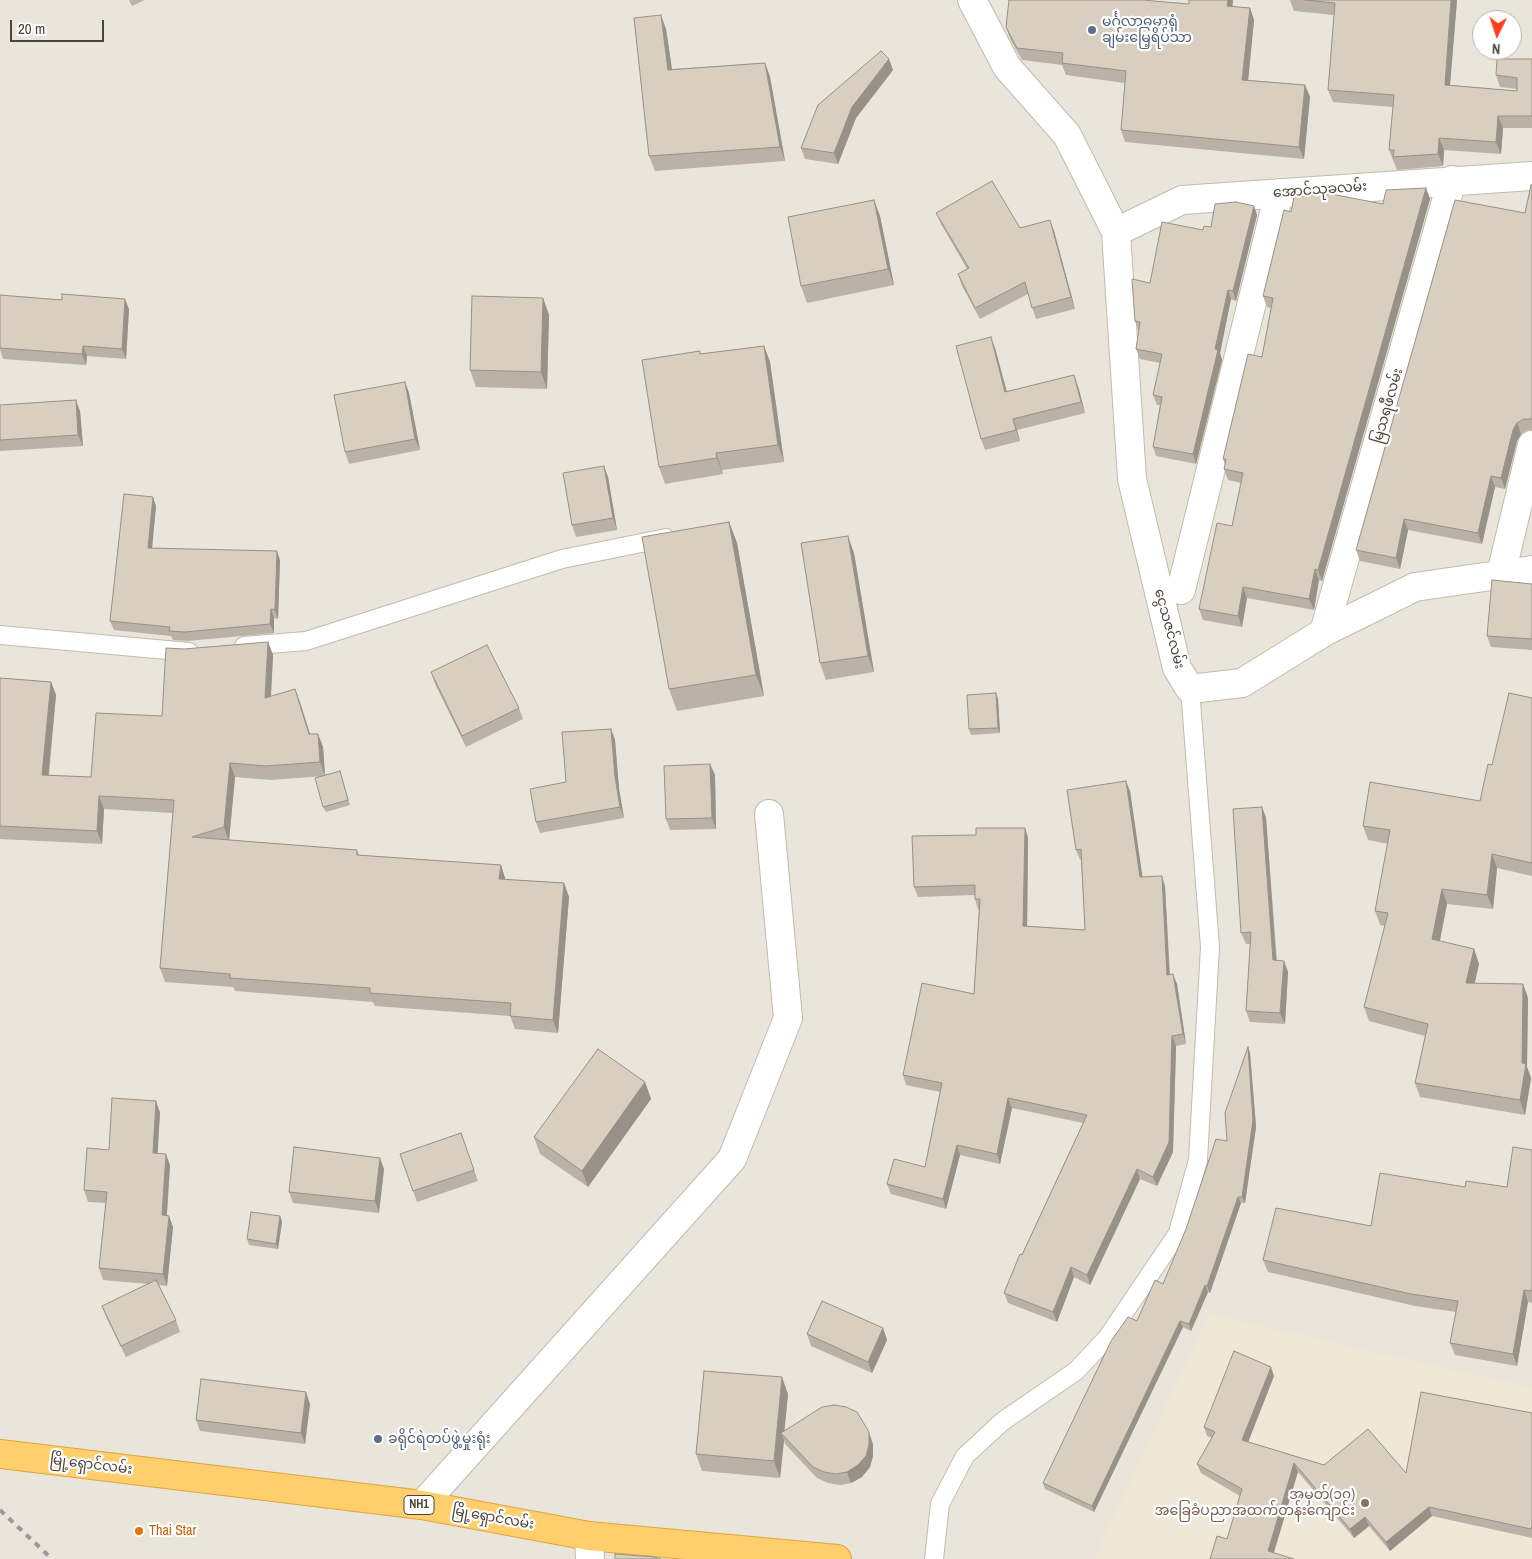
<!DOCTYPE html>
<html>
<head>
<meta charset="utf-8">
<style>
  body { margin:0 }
  #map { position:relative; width:1532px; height:1559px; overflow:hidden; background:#f6f3ec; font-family:"Archivo Narrow",sans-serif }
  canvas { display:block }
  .north { position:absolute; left:1472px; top:10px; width:50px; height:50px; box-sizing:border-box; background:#fff; border:1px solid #b7b4b0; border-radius:50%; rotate:184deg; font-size:14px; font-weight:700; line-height:20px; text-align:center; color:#4b4439 }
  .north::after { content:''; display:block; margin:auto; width:18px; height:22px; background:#fc3f1d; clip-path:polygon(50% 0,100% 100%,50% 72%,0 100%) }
  .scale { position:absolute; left:10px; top:20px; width:94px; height:22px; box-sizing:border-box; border:2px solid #4b4439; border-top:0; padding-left:6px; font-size:15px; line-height:18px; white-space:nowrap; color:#4b4439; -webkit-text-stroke:4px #fff; paint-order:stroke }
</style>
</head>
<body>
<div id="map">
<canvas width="1532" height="1559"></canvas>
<div class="north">N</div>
<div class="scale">20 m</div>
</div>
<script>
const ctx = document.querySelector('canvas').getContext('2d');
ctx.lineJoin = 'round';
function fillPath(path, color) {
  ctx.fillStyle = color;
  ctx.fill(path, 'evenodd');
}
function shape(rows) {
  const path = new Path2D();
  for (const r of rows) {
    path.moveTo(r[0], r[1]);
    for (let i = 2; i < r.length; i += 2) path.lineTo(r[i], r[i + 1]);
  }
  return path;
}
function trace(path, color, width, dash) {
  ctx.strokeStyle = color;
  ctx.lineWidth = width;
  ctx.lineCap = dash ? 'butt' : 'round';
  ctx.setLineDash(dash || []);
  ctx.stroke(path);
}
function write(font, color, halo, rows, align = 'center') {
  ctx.font = font + ' "Archivo Narrow","Noto Sans Myanmar",sans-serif';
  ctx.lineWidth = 4.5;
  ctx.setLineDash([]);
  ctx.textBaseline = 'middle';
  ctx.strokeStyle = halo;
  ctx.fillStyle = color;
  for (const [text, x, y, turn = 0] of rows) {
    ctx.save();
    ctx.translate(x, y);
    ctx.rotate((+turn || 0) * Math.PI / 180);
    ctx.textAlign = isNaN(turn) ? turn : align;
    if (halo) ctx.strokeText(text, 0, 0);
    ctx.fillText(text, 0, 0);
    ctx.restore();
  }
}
const residential = shape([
  [0,0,1532,0,1532,1559,0,1559],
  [1482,20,1512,20,1512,50,1482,50]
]);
const education = shape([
  [1209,1314,1532,1388,1532,1559,1094,1559]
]);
const lane = shape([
  [0,635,189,652],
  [244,646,306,641,562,559,666,538],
  [934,1559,940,1504,965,1456,1003,1421,1076,1371,1107,1338,1178,1233,1198,1160,1210,947,1190,689]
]);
const street = shape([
  [972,0,1007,67,1067,135,1116,232,1132,479,1177,668,1190,689,1242,683,1324,632,1415,587,1532,570],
  [1116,232,1182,200,1532,176],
  [1501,574,1532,445],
  [1181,590,1279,193],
  [1324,632,1452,180],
  [422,1505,732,1159,788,1018,769,814],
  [589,1536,590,1559]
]);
const highway = shape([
  [0,1454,422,1505,589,1536,837,1559]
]);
const rail = shape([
  [0,1510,52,1559]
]);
const wall = shape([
  [129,0,145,0,132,6],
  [1290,0,1457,0,1450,85,1517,91,1517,89,1500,87,1496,75,1532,59,1532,128,1503,128,1501,154,1444,150,1443,166,1397,170,1389,150,1393,107,1333,102,1328,90,1334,15,1294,11],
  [1189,4,1250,8,1254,20,1248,80,1305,85,1310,97,1304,159,1125,142,1121,130,1125,83,1066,75,1062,65,1022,60,1010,39,1006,27],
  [666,29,672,69,765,63,770,77,785,161,655,171,649,156],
  [893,70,856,118,838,164,805,159,801,148],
  [1532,185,1532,430,1528,430,1521,434,1517,441,1505,489,1495,487,1482,544,1408,530,1400,569,1360,561,1356,550,1525,213],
  [1426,188,1430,199,1322,581,1319,580,1314,610,1247,598,1242,627,1203,620,1199,609,1232,526,1241,483,1228,480,1224,469,1225,464,1223,459,1262,357,1271,308,1267,307,1263,296,1291,212,1383,204],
  [1254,206,1257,215,1236,301,1231,299,1220,353,1222,360,1196,464,1156,456,1153,447,1160,405,1157,405,1153,395,1160,363,1140,359,1136,349,1139,330,1138,330,1135,321,1150,283,1211,227],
  [936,213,1020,228,1054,231,1075,309,1036,319,1028,294,980,319,962,286,958,274,967,269,941,224],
  [880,216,894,285,807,303,801,286],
  [0,295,129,309,126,359,87,356,86,365,3,359,0,349],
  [543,298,549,315,547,389,476,387,470,370],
  [764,346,770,362,784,462,722,470,723,474,665,484,659,467,701,354],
  [995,348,1006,391,1078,386,1085,413,1017,430,1020,441,985,450,981,439],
  [405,382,409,393,420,450,349,464,345,452],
  [0,405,80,411,83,446,0,451],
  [604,466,608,477,617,530,576,537,572,525],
  [156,506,152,549,280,560,278,619,274,618,274,633,188,641,173,640,171,636,114,630,110,621],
  [729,522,737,543,764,696,677,711,669,689],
  [854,553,874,672,826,680,820,663],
  [1532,584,1532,650,1491,647,1487,636],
  [268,642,273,655,271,697,295,689,310,734,318,734,323,747,325,775,342,777,350,805,326,812,323,807,324,776,271,780,235,777,229,840,357,850,359,855,501,865,505,879,564,883,569,897,558,1033,515,1029,510,1016,375,1006,373,1002,235,991,233,987,165,982,160,968,173,813,104,809,102,844,0,839,0,678,51,682,56,695,49,775,91,777,162,716,184,649],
  [431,672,519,708,523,719,466,747,435,684],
  [996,693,998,699,1000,733,971,735,969,729],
  [1532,698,1532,876,1497,868,1493,909,1447,904,1440,941,1474,949,1479,964,1475,983,1523,984,1528,998,1527,1067,1531,1078,1525,1115,1420,1097,1415,1083,1425,1036,1369,1021,1364,1007,1385,926,1380,925,1375,911,1388,844,1368,840,1363,826,1480,801,1492,765],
  [611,729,615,740,619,789,624,818,540,833,536,822,566,782],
  [710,764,715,775,716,829,670,830,666,819],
  [1130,791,1142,877,1165,886,1170,974,1177,984,1186,1044,1176,1046,1173,1152,1157,1186,1140,1179,1090,1285,1074,1277,1057,1322,1008,1303,1004,1293,1083,1123,1012,1108,1000,1164,960,1155,946,1209,891,1194,887,1184,925,1167,940,1092,906,1085,903,1075,974,994,979,909,978,909,975,899,975,895,918,897,914,887,976,835,1025,828,1028,838,1027,926,1085,930,1081,859,1080,860,1076,850],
  [1262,807,1266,818,1277,961,1284,961,1288,972,1285,1024,1250,1022,1246,1011,1250,944,1246,944,1241,933],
  [1248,1047,1250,1053,1256,1127,1245,1203,1241,1203,1210,1293,1208,1292,1191,1331,1183,1327,1094,1512,1045,1489,1043,1483,1137,1321,1163,1284,1227,1141],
  [645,1082,651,1099,588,1187,540,1154,534,1137],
  [156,1101,160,1113,157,1153,170,1165,167,1215,169,1216,173,1227,167,1286,159,1285,176,1320,180,1332,126,1357,106,1317,102,1306,148,1284,103,1280,99,1268,106,1203,88,1202,84,1190,109,1150],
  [461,1133,478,1181,417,1202,400,1154],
  [1532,1150,1532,1303,1528,1302,1517,1366,1455,1355,1450,1343,1456,1312,1415,1306,1268,1272,1263,1260,1371,1226,1465,1187,1507,1187],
  [384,1169,379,1213,293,1203,289,1192],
  [280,1216,282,1222,278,1249,249,1245,247,1239],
  [883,1328,887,1340,872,1373,811,1346,807,1334],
  [1274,1376,1248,1442,1324,1465,1406,1473,1532,1413,1532,1538,1432,1516,1390,1551,1369,1526,1354,1538,1298,1472,1227,1539,1240,1496,1201,1473,1197,1464,1212,1438,1207,1436,1204,1427],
  [788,1394,784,1431,873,1444,873,1456,870,1467,862,1477,851,1483,840,1485,828,1483,817,1478,785,1444,784,1440,780,1478,702,1471,696,1454],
  [310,1404,305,1444,200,1431,196,1420]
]);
const shadedWall = shape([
  [1228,0,1233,0,1232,18,1227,6],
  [1451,0,1457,0,1449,97,1445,85],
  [1250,8,1254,20,1247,92,1242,80],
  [661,15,666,29,674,84,668,70],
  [889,59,893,70,856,118,838,164,834,153,852,107],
  [765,63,770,77,785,161,780,147],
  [1305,85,1310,97,1304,159,1299,147],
  [1498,116,1503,128,1501,154,1496,142],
  [1439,138,1444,150,1443,166,1438,154],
  [1426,188,1430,199,1322,581,1318,570],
  [874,200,880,216,894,285,888,269],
  [1254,206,1257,215,1236,301,1233,291],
  [1050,220,1054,231,1075,309,1071,297],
  [1228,290,1231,299,1220,353,1222,360,1196,464,1193,454],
  [543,298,549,315,547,389,541,372],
  [125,299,129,309,126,359,122,349],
  [991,337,995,348,1010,403,1005,392],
  [83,346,87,356,86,365,82,354],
  [764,346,770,362,784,462,778,445],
  [1074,375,1078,386,1085,413,1081,402],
  [405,382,409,393,420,450,415,439],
  [76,400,80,411,83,446,78,435],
  [1013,419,1017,430,1020,441,1016,430],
  [1517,423,1521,434,1517,441,1505,489,1501,478,1513,430],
  [716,453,722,470,723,474,717,458],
  [604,466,608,477,617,530,613,518],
  [1491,476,1495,487,1482,544,1478,533],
  [153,497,156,506,151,558,148,548],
  [1404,519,1408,530,1400,569,1396,558],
  [729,522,737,543,764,696,756,675],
  [848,536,854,553,874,672,868,656],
  [277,551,280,560,278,619,275,610],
  [1315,569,1319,580,1314,610,1309,599],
  [1243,587,1247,598,1242,627,1238,616],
  [271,609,274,618,274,633,270,624],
  [268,642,273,655,270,712,265,698],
  [51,682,56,695,47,788,42,775],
  [295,689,300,702,314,747,309,734],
  [996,693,998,699,1000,733,998,728],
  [611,729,615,740,619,789,624,818,620,807,615,777],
  [318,734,323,747,325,776,320,762],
  [230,763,235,777,229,841,224,827],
  [710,764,715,775,716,829,712,818],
  [1126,781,1130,791,1144,887,1140,877],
  [99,796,104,809,102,844,97,831],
  [1262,807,1266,818,1277,972,1273,960],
  [1025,828,1028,838,1027,936,1023,926],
  [1492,854,1497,868,1493,909,1487,895],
  [501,865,505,878,504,892,499,879],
  [1162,876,1165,886,1170,985,1167,975],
  [564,883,569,897,558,1033,553,1020],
  [1442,889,1447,904,1437,954,1432,939],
  [1474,949,1479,964,1471,997,1466,983],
  [1284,961,1288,972,1285,1024,1280,1013],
  [1173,974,1177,984,1186,1044,1183,1034],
  [1523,984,1528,998,1527,1067,1531,1078,1525,1115,1520,1100,1522,1063],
  [1172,1036,1176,1046,1173,1152,1157,1186,1153,1177],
  [1248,1047,1250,1053,1256,1127,1245,1203,1242,1197],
  [645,1082,651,1099,588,1187,582,1171],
  [1008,1098,1012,1108,1000,1164,997,1154],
  [156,1101,160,1113,157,1164,153,1153],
  [957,1145,960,1155,946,1209,943,1199],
  [166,1154,170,1165,166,1226,162,1215],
  [380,1158,384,1169,379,1213,375,1201],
  [1137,1169,1140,1179,1090,1285,1087,1275],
  [1238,1197,1241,1203,1210,1293,1207,1286],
  [169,1216,173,1227,167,1286,163,1274],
  [280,1216,282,1222,278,1249,276,1244],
  [1071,1267,1074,1277,1057,1322,1053,1312],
  [1205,1285,1208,1292,1191,1331,1189,1324],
  [1524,1290,1528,1302,1517,1366,1513,1354],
  [1180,1321,1183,1327,1094,1512,1092,1506],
  [883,1328,887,1340,872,1373,868,1362],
  [1271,1367,1274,1376,1245,1450,1242,1440],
  [782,1377,788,1394,784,1436,781,1433,784,1440,780,1478,774,1461],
  [306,1392,310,1404,305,1444,301,1433],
  [869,1432,873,1444,873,1456,870,1467,862,1477,851,1483,847,1472],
  [1294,1463,1298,1472,1272,1559,1268,1551],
  [1429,1507,1432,1516,1390,1551,1386,1542],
  [1365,1517,1369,1526,1354,1538,1350,1529]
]);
const building = shape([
  [1009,0,1142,0,1189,4,1189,0,1228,0,1227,6,1250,8,1242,80,1305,85,1299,147,1121,130,1126,71,1062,63,1063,53,1017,48,1006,27,1009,0],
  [1305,0,1451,0,1445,85,1517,91,1517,78,1496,75,1497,59,1532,59,1532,116,1498,116,1496,142,1439,138,1438,154,1393,157,1394,150,1389,150,1394,95,1328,90,1335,3,1305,0],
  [661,15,668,70,765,63,780,147,649,156,634,18,661,15],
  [881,51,889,59,852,107,834,153,801,148,818,105,881,51],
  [992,181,1020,228,1050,220,1071,297,1032,308,1025,282,975,308,958,274,969,268,936,213,992,181],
  [1531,185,1532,185,1532,419,1524,419,1517,423,1513,430,1501,478,1491,476,1478,533,1404,519,1396,558,1356,550,1455,200,1525,213,1531,185],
  [1426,188,1318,570,1315,569,1309,599,1243,587,1238,616,1199,609,1217,523,1232,526,1243,473,1224,469,1226,459,1223,459,1248,354,1262,357,1273,298,1263,296,1284,210,1291,212,1294,197,1331,194,1383,204,1386,190,1426,188],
  [874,200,888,269,801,286,788,217,874,200],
  [1236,202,1254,206,1233,291,1228,290,1215,349,1218,350,1193,454,1153,447,1162,397,1153,395,1162,354,1136,349,1140,322,1135,321,1132,279,1150,283,1162,222,1203,230,1204,226,1211,227,1215,204,1236,202],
  [62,294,125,299,122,349,83,346,82,354,0,348,0,295,62,300,62,294],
  [472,296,543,298,541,372,470,370,472,296],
  [991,337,1005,392,1074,375,1081,402,1013,419,1016,430,981,439,956,346,991,337],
  [764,346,778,445,716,453,717,458,659,467,642,360,700,351,700,354,764,346],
  [405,382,415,439,345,452,334,395,405,382],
  [76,400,78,435,0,440,0,405,76,400],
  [604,466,613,518,572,525,563,473,604,466],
  [124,494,153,497,148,548,277,551,275,610,271,609,270,624,185,632,169,631,170,627,110,621,124,494],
  [729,522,756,675,669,689,642,537,729,522],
  [848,536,868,656,820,663,801,543,848,536],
  [1492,580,1532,584,1532,639,1487,636,1492,580],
  [268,642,265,698,295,689,309,734,318,734,320,762,266,766,230,763,224,827,192,837,357,850,357,855,501,865,499,879,564,883,553,1020,510,1016,511,1003,370,993,370,988,230,978,230,974,160,968,174,800,99,796,97,831,0,826,0,678,51,682,42,775,91,777,96,713,162,716,166,648,184,649,268,642],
  [487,645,519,708,462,736,431,672,487,645],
  [996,693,998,728,969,729,967,695,996,693],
  [1509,693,1532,698,1532,863,1492,854,1487,895,1442,889,1432,939,1474,949,1466,983,1523,984,1522,1063,1526,1064,1520,1100,1415,1083,1428,1024,1364,1007,1388,913,1375,911,1390,830,1363,826,1370,782,1480,801,1488,764,1492,765,1509,693],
  [611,729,615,777,620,807,536,822,530,789,566,782,562,732,611,729],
  [710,764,712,818,666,819,664,766,710,764],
  [340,771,348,800,323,807,315,778,340,771],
  [1126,781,1140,877,1162,876,1167,975,1173,974,1183,1034,1172,1036,1169,1142,1153,1177,1137,1169,1087,1275,1071,1267,1053,1312,1004,1293,1020,1254,1022,1255,1087,1115,1008,1098,997,1154,957,1145,943,1199,887,1184,894,1159,925,1167,942,1083,903,1075,922,983,974,994,980,899,975,899,975,885,914,887,912,836,976,835,976,828,1025,828,1023,926,1085,930,1081,849,1076,850,1067,790,1126,781],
  [1262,807,1273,960,1284,961,1280,1013,1246,1011,1251,932,1241,933,1233,809,1262,807],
  [1248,1047,1253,1120,1242,1197,1238,1197,1207,1286,1205,1285,1189,1324,1180,1321,1092,1506,1043,1483,1111,1341,1128,1317,1137,1321,1155,1280,1163,1284,1186,1229,1216,1139,1227,1141,1225,1113,1248,1047],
  [598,1049,645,1082,582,1171,534,1137,598,1049],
  [112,1098,156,1101,153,1153,166,1154,162,1215,169,1216,163,1274,99,1268,107,1192,84,1190,87,1148,109,1150,112,1098],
  [461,1133,474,1170,413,1191,400,1154,461,1133],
  [294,1147,380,1158,375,1201,289,1192,294,1147],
  [1513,1147,1532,1150,1532,1291,1524,1290,1513,1354,1450,1343,1458,1301,1411,1294,1263,1260,1276,1208,1371,1226,1380,1173,1465,1187,1466,1181,1507,1187,1513,1147],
  [251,1212,280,1216,276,1244,247,1239,251,1212],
  [156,1280,176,1320,121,1346,102,1306,156,1280],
  [822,1301,883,1328,868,1362,807,1334,822,1301],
  [1234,1351,1271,1367,1242,1440,1324,1465,1368,1429,1406,1473,1421,1392,1532,1413,1532,1526,1531,1529,1429,1507,1386,1542,1365,1517,1350,1529,1294,1463,1268,1551,1294,1559,1210,1559,1217,1536,1227,1539,1242,1489,1197,1464,1215,1432,1204,1427,1234,1351],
  [704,1371,782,1377,774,1461,696,1454,704,1371],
  [201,1379,306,1392,301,1433,196,1420,201,1379],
  [834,1405,846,1407,857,1412,869,1432,869,1445,866,1456,858,1465,847,1472,836,1474,824,1472,813,1467,781,1433,822,1407,834,1405],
  [615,1554,654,1557,661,1559,615,1559,615,1554]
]);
const markers = [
  [1092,30,5,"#5c6f8a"],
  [378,1439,5,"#5c6f8a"],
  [1365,1503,5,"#8d6e63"],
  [139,1531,5,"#e8710a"]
];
const shields = [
  [419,1505,30]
];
const shieldNames = [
  ["NH1",419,1505]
];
const serviceNames = [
  ["မင်္ဂလာဓမ္မာရုံ",1102,22],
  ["ချမ်းမြေ့ရိပ်သာ",1102,38],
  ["ခရိုင်ရဲတပ်ဖွဲ့မှုးရုံး",388,1439]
];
const streetNames = [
  ["အောင်သုခလမ်း",1320,190,-4],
  ["မြသရဖီလမ်း",1388,406,-74],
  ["ငွေသဇင်လမ်း",1169,629,75],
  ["မြို့ရှောင်လမ်း",91,1465,7],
  ["မြို့ရှောင်လမ်း",493,1518,10]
];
const educationNames = [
  ["အမှတ်(၁၀)",1355,1495],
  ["အခြေခံပညာအထက်တန်းကျောင်း",1355,1511]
];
const foodNames = [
  ["Thai Star",149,1531]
];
fillPath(residential, '#eae5da');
fillPath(education, '#efe8d6');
trace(lane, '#c2bbae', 20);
trace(street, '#c2bbae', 30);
trace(highway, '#e0a43c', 30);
trace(lane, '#fff', 18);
trace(street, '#fff', 28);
trace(highway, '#ffcf6e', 28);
trace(rail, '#9a9a9a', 4, [6, 6]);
fillPath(wall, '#bab2a6');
fillPath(shadedWall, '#979187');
fillPath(building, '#d8cfc1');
trace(building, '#979187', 1);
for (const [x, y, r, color] of markers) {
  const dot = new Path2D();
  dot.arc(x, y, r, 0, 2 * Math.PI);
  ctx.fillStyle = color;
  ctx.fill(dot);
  trace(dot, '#fff', 2);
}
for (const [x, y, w] of shields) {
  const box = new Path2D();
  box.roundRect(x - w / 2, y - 9.5, w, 19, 4);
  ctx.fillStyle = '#fff';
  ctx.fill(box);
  trace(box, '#4b4439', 1);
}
write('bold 12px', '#4b4439', null, shieldNames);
write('14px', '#4e5e75', '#fff', serviceNames, 'left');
write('14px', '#4b4439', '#fff', streetNames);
write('14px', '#785e54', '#fff', educationNames, 'right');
write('14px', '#c56008', '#fff', foodNames, 'left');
</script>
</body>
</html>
